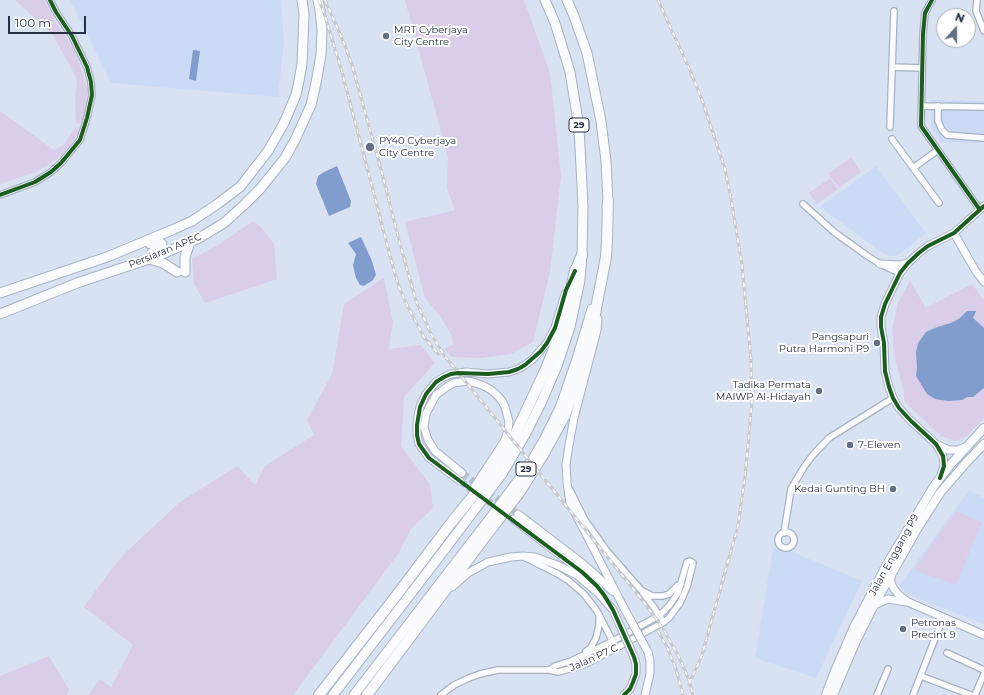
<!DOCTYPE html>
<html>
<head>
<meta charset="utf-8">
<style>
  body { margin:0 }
  #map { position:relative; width:984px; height:695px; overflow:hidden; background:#d8e2f2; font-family:Montserrat,sans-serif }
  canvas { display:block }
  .north { position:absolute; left:936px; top:8px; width:40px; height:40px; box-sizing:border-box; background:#fff; border:1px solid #a8adb4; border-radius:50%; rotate:21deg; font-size:11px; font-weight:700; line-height:16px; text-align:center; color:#263144 }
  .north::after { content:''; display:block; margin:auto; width:14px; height:18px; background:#646f81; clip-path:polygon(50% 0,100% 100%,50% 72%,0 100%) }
  .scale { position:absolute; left:8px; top:16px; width:78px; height:18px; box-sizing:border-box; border:2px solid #263144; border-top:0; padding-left:5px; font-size:12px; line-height:14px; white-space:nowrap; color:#263144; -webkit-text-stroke:3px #fff; paint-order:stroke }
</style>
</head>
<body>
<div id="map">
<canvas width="984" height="695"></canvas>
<div class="north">N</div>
<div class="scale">100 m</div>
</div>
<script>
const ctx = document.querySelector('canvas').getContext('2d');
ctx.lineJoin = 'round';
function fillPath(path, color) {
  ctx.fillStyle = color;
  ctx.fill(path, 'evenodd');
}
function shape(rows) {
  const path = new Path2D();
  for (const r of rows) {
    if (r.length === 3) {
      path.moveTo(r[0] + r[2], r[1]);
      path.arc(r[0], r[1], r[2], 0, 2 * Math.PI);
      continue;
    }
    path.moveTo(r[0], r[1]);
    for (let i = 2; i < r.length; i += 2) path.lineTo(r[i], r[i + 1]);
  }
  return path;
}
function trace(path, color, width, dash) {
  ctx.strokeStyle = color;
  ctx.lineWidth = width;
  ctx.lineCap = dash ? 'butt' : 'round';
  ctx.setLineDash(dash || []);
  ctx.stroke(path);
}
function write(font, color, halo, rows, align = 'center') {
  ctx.font = font + ' Montserrat,sans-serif';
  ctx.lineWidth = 4;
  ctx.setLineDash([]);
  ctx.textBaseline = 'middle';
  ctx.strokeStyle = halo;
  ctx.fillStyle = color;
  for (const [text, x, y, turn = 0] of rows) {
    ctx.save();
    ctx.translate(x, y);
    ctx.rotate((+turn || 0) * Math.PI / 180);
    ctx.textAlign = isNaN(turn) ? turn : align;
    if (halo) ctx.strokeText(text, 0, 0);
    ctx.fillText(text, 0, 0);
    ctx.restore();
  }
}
const built = shape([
  [70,0,281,0,284,42,278,97,111,83],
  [931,100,984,101,984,143,941,142,931,126],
  [876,166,926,233,897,256,889,256,877,249,820,207],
  [969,490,984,498,984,624,907,594,900,585],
  [773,548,790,551,862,581,816,678,755,658]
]);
const green = shape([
  [15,0,45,0,53,18,76,52,88,91,83,124,76,123,75,101,77,79,53,35],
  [405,0,524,0,550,73,561,176,550,272,533,342,511,354,481,358,452,357,444,349,453,345,452,336,440,316,425,298,405,222,455,210,447,189,448,157],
  [0,111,54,150,64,145,75,127,81,130,63,155,38,171,0,184],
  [851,157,861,172,839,188,828,174],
  [830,178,838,189,817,204,809,193],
  [253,221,261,227,274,244,277,279,205,303,194,284,192,259,220,244],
  [384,278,393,322,389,349,421,345,435,363,404,397,401,446,430,485,433,508,411,529,398,554,293,695,88,695,100,679,111,687,133,645,84,607,101,583,123,555,180,502,237,466,255,485,265,466,314,435,307,420,332,374,344,304],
  [910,281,926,308,972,284,984,301,984,418,967,436,956,441,941,436,904,401,904,392,895,359,892,330,898,303],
  [956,511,982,522,956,585,914,570],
  [49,656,69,690,67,695,0,695,0,676]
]);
const water = shape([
  [193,50,200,51,196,81,189,79],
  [337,166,351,201,350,207,329,216,316,184,318,176,324,172],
  [361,237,372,261,376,275,373,280,364,286,360,285,356,278,353,265,356,254,348,243],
  [967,311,976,311,973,318,984,328,984,388,973,397,967,397,962,400,948,401,935,399,927,394,916,376,917,367,916,353,918,343,926,332,937,327,951,323,960,318]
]);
const tertiaryTunnel = shape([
  [462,473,518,514],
  [460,481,513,519]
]);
const minor = shape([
  [932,0,925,13,923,34,921,126,980,210],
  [977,0,976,11,984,31],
  [892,67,922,68],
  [921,106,984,107],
  [938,106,938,121,942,130,947,135,984,138],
  [890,127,894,11],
  [892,139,939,203],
  [913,168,938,150],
  [0,195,35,182,51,172,61,163,80,140,87,118,92,95,91,82,87,67,72,36,56,12,50,0],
  [803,204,834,232,866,255,880,264,900,273],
  [570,490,585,520,607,551,641,590,652,596,663,596,669,594,678,585,681,584],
  [786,540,8],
  [784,533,791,489,804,467,812,456,829,438,893,398],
  [524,557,558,574,569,581,584,594,597,611,614,644],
  [643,593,653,606,661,618],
  [586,651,590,649,596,638,599,625,599,618],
  [947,653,984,670],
  [921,676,971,695],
  [441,695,454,685,469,678,480,674,498,670,549,670,558,672,577,667,590,662,616,648,664,622,669,618,680,603,687,587,693,563,690,561,687,562,678,593,669,606,660,615,613,641,571,661,555,666,549,670],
  [877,695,888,669],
  [913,695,943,618],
  [975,695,984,674]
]);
const tertiary = shape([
  [954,233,975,270,984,282],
  [880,264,900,265,908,263],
  [598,319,597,330,574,418,569,445,566,465,567,483,570,503,624,608],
  [936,444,949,450,958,450,967,446],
  [462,473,435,451,428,440,424,427,426,414,429,408,436,395,448,386,454,383,467,381,476,383,484,386,491,390,497,395,502,401,505,407,509,422,508,430,505,440,473,489],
  [941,475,944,466,943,456,936,444,911,421,899,408,893,398,889,387,885,371,884,343,881,327,881,317,885,304,900,273,908,263,920,252,928,246,954,233,984,206],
  [460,481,429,458,419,444,417,435,417,425,418,416,420,407,426,394,436,382,444,377,451,374,466,372,488,374,498,373,509,372,518,369,525,365,533,359,547,343,555,328,565,294],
  [518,514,577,559,597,576,612,591],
  [513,519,582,572,589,577,600,590],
  [891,575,891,583,894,589,899,595,908,602,984,635],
  [452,587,468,573,488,562,511,557,523,556,535,557,557,565,577,575,597,592,613,610],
  [874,605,888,599,906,602],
  [624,695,630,689,636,674,636,664,634,657],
  [645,695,650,674,650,661,648,652]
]);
const secondary = shape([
  [826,695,835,671,854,627,887,564,934,486,951,464,984,428],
  [833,695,856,641,874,605,917,529,940,493,965,464,984,444]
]);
const primary = shape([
  [150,244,158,241,162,244,162,248,152,253],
  [149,259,163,263,177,272],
  [185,272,185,257,190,242],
  [0,293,107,257,172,230,192,221,216,205,240,187,268,151,284,123,296,95,299,81,302,64,304,14,302,0],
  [0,314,77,283,158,256,199,238,224,223,245,204,260,189,285,158,295,140,311,105,316,83,321,55,322,30,320,10,318,0]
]);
const trunk = shape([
  [567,0,574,16,587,53,601,121,606,161,608,201,607,207],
  [333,695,419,583,502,474,526,433,541,403,557,366,570,327,580,280,582,255,583,207,579,127,570,72,555,23,545,0],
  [354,695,491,517,520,478,534,457,544,440,560,408,577,359,592,309]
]);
const motorway = shape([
  [319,695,393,600,451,523,491,474,512,441,545,371,561,332,575,271,582,255],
  [367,695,488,533,519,493,543,455,565,415,572,395,592,329,606,257,607,241,608,201]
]);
const rail = shape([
  [319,0,325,16,342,72,393,267,399,287,407,305,424,337,438,354],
  [325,0,344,43,352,65,382,173,400,244,416,301,431,334,444,355,643,601,657,620,665,632,679,657,689,680,693,695],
  [658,0,689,68,702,100,725,169,731,199,742,265,751,360,752,401,745,477,738,526,702,655,689,684],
  [658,631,667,647,676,669,683,695]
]);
const tertiaryBridge = shape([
  [624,608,648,652],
  [613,610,634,657]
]);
const cycleway = shape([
  [932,0,925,13,923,34,921,126,980,210],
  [0,195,35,182,51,172,61,163,80,140,87,118,92,95,91,82,87,67,72,36,56,12,50,0],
  [575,271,566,290,555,328,547,343,541,351,525,365,518,369,509,372,488,374,458,373,451,374,444,377,436,382,426,394,420,407,417,425,417,435,419,444,429,458,582,572,597,586,604,595,613,610,634,657,636,664,636,674,633,682,630,689,624,695],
  [940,478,944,466,943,456,936,444,911,421,899,408,893,398,889,387,885,371,884,343,881,327,881,317,885,304,900,273,908,263,920,252,928,246,954,233,984,206]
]);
const markers = [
  [386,36,4,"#646f81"],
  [370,147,5,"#646f81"],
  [877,343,4,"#646f81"],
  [819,391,4,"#646f81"],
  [850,445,4,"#646f81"],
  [893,489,4,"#646f81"],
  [903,629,4,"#646f81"]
];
const shields = [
  [579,125,20],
  [526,469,20]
];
const shieldNames = [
  ["29",579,125],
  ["29",526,469]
];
const poiNames = [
  ["MRT Cyberjaya",394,30],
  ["City Centre",394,42],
  ["PY40 Cyberjaya",379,141],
  ["City Centre",379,153],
  ["Pangsapuri",869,337,"right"],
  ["Putra Harmoni P9",869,349,"right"],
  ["Tadika Permata",811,385,"right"],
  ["MAIWP Al-Hidayah",811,397,"right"],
  ["7-Eleven",858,445],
  ["Kedai Gunting BH",885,489,"right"],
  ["Petronas",911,623],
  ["Precint 9",911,635]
];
const streetNames = [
  ["Persiaran APEC",165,251,-22],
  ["Jalan Enggang P9",894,555,-61],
  ["Jalan P7 C",594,658,-24]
];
fillPath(built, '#cbdbf5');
fillPath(green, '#dacde9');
fillPath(water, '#819dcd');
trace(tertiaryTunnel, '#b4bfcf', 7, [7, 3.5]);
trace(minor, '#a8b2c2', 8);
trace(tertiary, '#a8b2c2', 9);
trace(secondary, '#a8b2c2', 10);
trace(primary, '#a8b2c2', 11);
trace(trunk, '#a8b2c2', 11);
trace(motorway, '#a8b2c2', 12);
trace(minor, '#f9fbfd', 5.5);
trace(tertiary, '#f9fbfd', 7);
trace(secondary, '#f9fbfd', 8);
trace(primary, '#f9fbfd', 9);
trace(trunk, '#f9fbfd', 9);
trace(motorway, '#f9fbfd', 10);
trace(rail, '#c7cacf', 3);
trace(rail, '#fff', 1.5, [4.5]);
trace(tertiaryBridge, '#a8b2c2', 9, []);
trace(tertiaryBridge, '#f9fbfd', 7);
trace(cycleway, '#1b5e20', 4);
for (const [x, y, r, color] of markers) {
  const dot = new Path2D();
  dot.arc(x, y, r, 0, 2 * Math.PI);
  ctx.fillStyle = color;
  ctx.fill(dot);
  trace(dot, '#fff', 1.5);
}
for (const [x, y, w] of shields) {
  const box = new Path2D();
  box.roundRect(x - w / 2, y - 7, w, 14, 3);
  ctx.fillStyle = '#fff';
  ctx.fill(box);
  trace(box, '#263144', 1);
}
write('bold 9px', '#263144', null, shieldNames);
write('10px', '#263144', '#fff', poiNames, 'left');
write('10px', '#263144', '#fff', streetNames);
</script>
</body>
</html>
